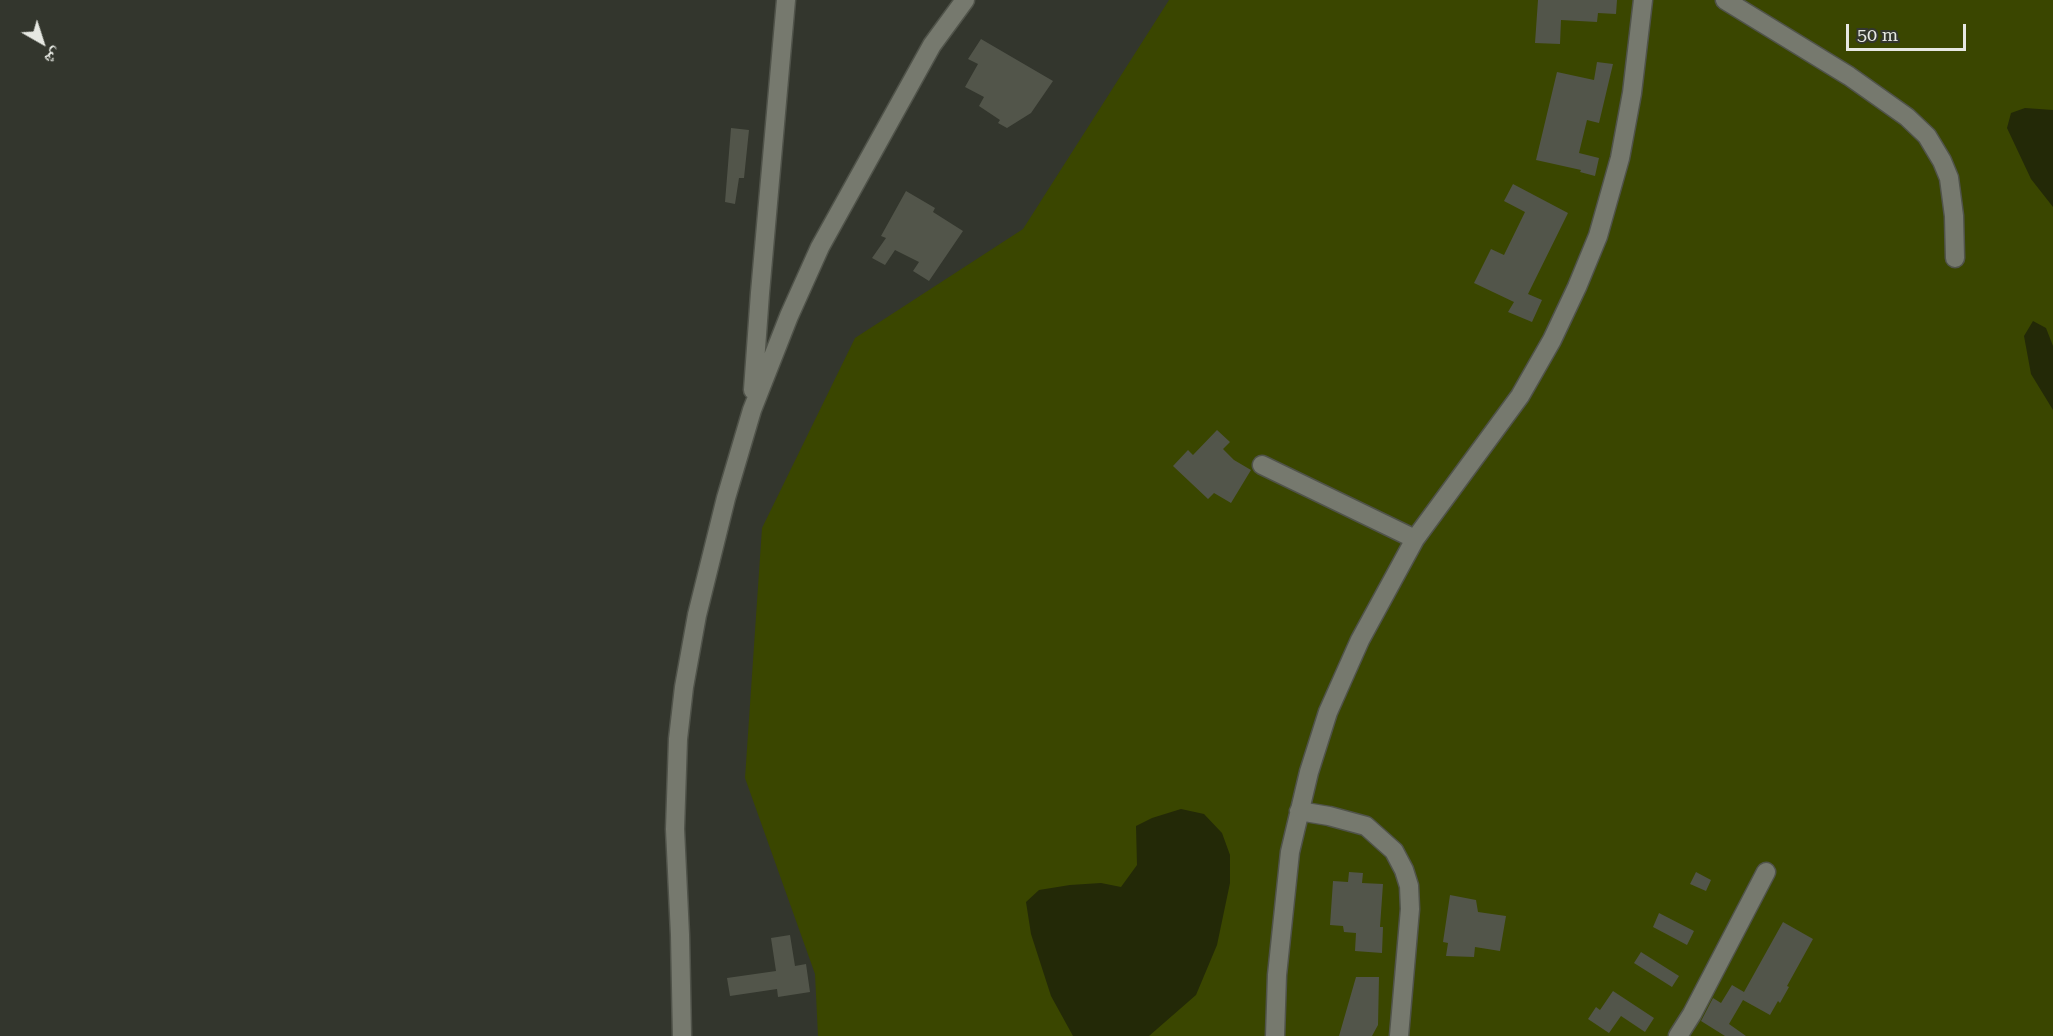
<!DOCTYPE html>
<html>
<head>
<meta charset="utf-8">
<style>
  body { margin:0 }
  #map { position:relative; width:2053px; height:1036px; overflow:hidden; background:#33362d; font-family:"Roboto Serif","Noto Naskh Arabic",serif }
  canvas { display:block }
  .north { position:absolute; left:12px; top:12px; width:60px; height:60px; -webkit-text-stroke:4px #33362d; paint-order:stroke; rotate:141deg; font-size:16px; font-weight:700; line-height:24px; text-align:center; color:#e6e8e2 }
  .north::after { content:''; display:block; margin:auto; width:21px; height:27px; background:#e6e8e2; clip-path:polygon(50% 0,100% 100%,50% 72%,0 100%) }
  .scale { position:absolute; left:1846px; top:24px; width:120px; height:27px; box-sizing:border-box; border:3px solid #e6e8e2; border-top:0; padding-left:8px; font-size:18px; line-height:21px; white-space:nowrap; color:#e6e8e2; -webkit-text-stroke:4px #33362d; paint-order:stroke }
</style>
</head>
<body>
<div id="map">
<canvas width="2053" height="1036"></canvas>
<div class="north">ش</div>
<div class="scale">50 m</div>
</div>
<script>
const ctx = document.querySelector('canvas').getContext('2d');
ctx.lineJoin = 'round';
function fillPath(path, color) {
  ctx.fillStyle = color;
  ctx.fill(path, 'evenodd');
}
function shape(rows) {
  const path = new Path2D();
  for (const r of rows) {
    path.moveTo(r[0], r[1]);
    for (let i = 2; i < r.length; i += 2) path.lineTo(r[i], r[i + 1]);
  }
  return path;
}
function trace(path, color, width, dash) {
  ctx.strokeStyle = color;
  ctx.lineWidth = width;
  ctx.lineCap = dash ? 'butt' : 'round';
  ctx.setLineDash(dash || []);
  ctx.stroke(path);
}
const green = shape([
  [1169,0,2053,0,2053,1036,818,1036,815,974,745,778,762,528,855,338,1023,229]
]);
const water = shape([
  [2025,108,2053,110,2053,207,2031,179,2007,128,2011,113],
  [2033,321,2046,328,2053,346,2053,410,2031,374,2024,336],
  [1181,809,1204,814,1222,833,1230,855,1230,883,1217,945,1196,995,1149,1036,1073,1036,1051,996,1031,934,1026,902,1039,890,1070,885,1101,883,1121,887,1137,865,1136,826,1152,818]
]);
const building = shape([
  [1538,0,1617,0,1616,14,1598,13,1597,22,1561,20,1560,44,1535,43],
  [981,39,1053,81,1031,113,1007,128,998,123,1000,120,979,106,984,97,965,87,978,64,968,59],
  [1597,62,1613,64,1599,123,1587,120,1579,153,1599,158,1595,176,1580,172,1581,170,1536,160,1557,72,1594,80],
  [731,128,749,130,744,178,739,178,735,204,725,202],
  [1513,184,1568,213,1528,294,1542,300,1532,322,1508,312,1514,302,1474,283,1491,249,1504,255,1525,212,1504,201],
  [906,191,935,208,933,212,963,231,929,281,913,271,919,262,895,250,885,265,872,258,886,238,881,236],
  [1217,430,1230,442,1223,449,1234,460,1251,470,1231,503,1214,493,1208,499,1173,466,1188,450,1193,455],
  [1349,872,1363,873,1362,883,1383,884,1380,927,1383,927,1382,953,1355,951,1356,933,1344,932,1343,926,1330,925,1333,881,1348,882],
  [1696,872,1711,880,1706,891,1690,884],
  [1450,895,1476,900,1478,912,1506,916,1500,951,1475,947,1474,957,1446,956,1448,943,1443,942],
  [1659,913,1694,931,1687,945,1653,927],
  [1783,922,1813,939,1787,986,1789,987,1780,1003,1778,1001,1770,1015,1743,1000,1729,1024,1746,1036,1725,1036,1701,1021,1713,998,1721,1003,1732,985,1744,992],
  [790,935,795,966,806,964,810,992,778,997,777,989,730,996,727,978,776,971,771,938],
  [1641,952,1679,976,1672,987,1634,963],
  [1356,977,1379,977,1378,1025,1372,1036,1339,1036],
  [1613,991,1654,1018,1645,1032,1621,1016,1609,1033,1588,1019,1596,1007,1600,1010]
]);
const street = shape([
  [1725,0,1849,76,1907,117,1927,136,1942,161,1949,178,1954,216,1955,258],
  [753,390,760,293,786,0],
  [1262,465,1415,539],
  [1299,811,1329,816,1366,826,1394,851,1404,870,1409,886,1410,909,1399,1036],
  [682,1036,680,935,675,829,678,739,684,687,697,615,726,498,752,410,789,316,820,247,932,45,965,0],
  [1275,1036,1277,975,1290,852,1309,772,1328,712,1360,640,1415,539,1520,396,1552,340,1577,287,1598,236,1620,158,1632,93,1643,0],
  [1678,1036,1692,1014,1766,872]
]);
fillPath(green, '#3a4600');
fillPath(water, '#232907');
fillPath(building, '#52554a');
trace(street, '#50534a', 21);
trace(street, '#76796e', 18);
</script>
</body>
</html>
